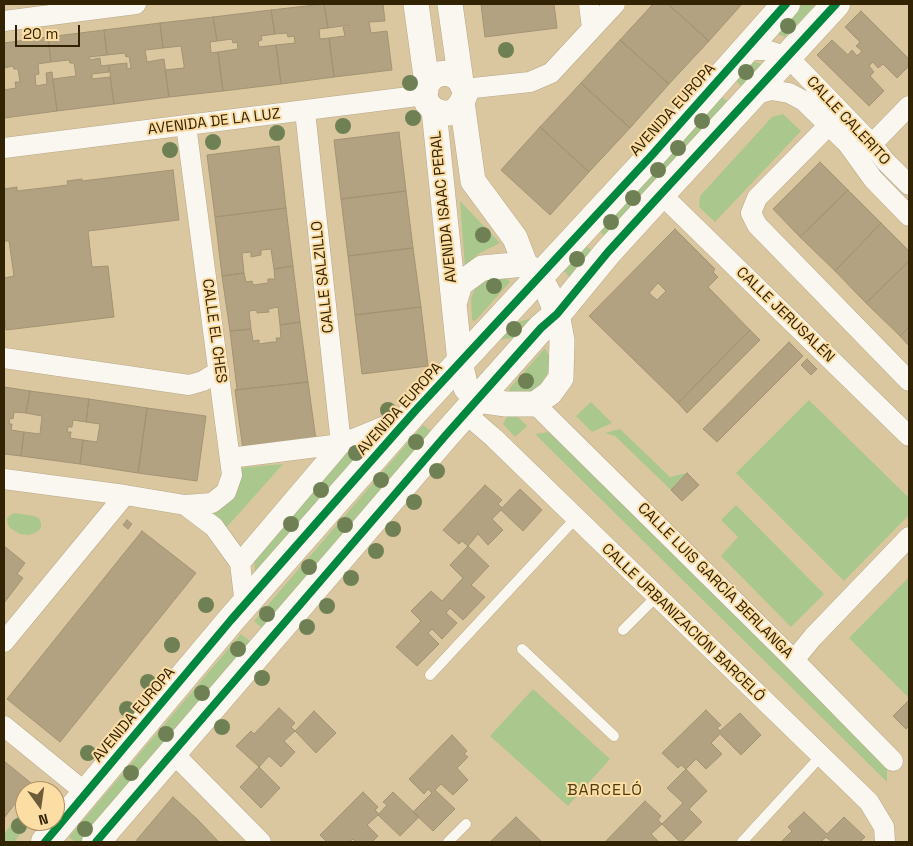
<!DOCTYPE html>
<html>
<head>
<meta charset="utf-8">
<style>
  body { margin:0 }
  #map { position:relative; width:913px; height:846px; overflow:hidden; background:#dbc79f; font-family:"Space Grotesk",sans-serif }
  canvas { display:block }
  .frame { position:absolute; inset:0; border:5px solid #312304; pointer-events:none }
  .north { position:absolute; left:15px; top:781px; width:50px; height:50px; box-sizing:border-box; background:#fcdea5; border:1px solid #ab9365; border-radius:50%; rotate:166deg; font-size:14px; font-weight:700; line-height:20px; text-align:center; color:#312304 }
  .north::after { content:''; display:block; margin:auto; width:18px; height:22px; background:#6c5c3a; clip-path:polygon(50% 0,100% 100%,50% 72%,0 100%) }
  .scale { position:absolute; left:15px; top:25px; width:65px; height:22px; box-sizing:border-box; border:2px solid #312304; border-top:0; padding-left:6px; font-size:15px; line-height:18px; white-space:nowrap; color:#312304; -webkit-text-stroke:4px #fcdea5; paint-order:stroke }
</style>
</head>
<body>
<div id="map">
<canvas width="913" height="846"></canvas>
<div class="frame"></div>
<div class="north">N</div>
<div class="scale">20 m</div>
</div>
<script>
const ctx = document.querySelector('canvas').getContext('2d');
ctx.lineJoin = 'round';
function fillPath(path, color) {
  ctx.fillStyle = color;
  ctx.fill(path, 'evenodd');
}
function shape(rows) {
  const path = new Path2D();
  for (const r of rows) {
    path.moveTo(r[0], r[1]);
    for (let i = 2; i < r.length; i += 2) path.lineTo(r[i], r[i + 1]);
  }
  return path;
}
function trace(path, color, width, dash) {
  ctx.strokeStyle = color;
  ctx.lineWidth = width;
  ctx.lineCap = dash ? 'butt' : 'round';
  ctx.setLineDash(dash || []);
  ctx.stroke(path);
}
function write(font, color, halo, rows, align = 'center') {
  ctx.font = font + ' "Space Grotesk",sans-serif';
  ctx.lineWidth = 4;
  ctx.setLineDash([]);
  ctx.textBaseline = 'middle';
  ctx.strokeStyle = halo;
  ctx.fillStyle = color;
  for (const [text, x, y, turn = 0] of rows) {
    ctx.save();
    ctx.translate(x, y);
    ctx.rotate((+turn || 0) * Math.PI / 180);
    ctx.textAlign = isNaN(turn) ? turn : align;
    if (halo) ctx.strokeText(text, 0, 0);
    ctx.fillText(text, 0, 0);
    ctx.restore();
  }
}
const green = shape([
  [801,4,816,4,785,37,775,33],
  [751,61,762,64,742,87,733,78],
  [719,94,728,102,606,237,597,229],
  [783,114,801,131,715,222,699,207,700,196,772,117],
  [460,201,500,243,478,254,465,268],
  [583,243,592,251,570,277,561,269],
  [501,278,508,279,510,282,475,321,472,320,471,298,475,289,482,283,492,279],
  [532,318,513,338,498,340,515,323],
  [545,348,549,356,550,363,545,382,527,394,511,393,509,389],
  [809,400,909,498,909,515,844,581,736,473],
  [591,402,612,423,592,432,576,416],
  [511,410,527,426,515,437,503,424],
  [423,425,432,432,262,628,254,621],
  [620,429,670,477,687,473,671,490,615,436,605,433],
  [549,432,887,765,887,782,535,434],
  [368,446,255,575,254,556,344,452,355,447],
  [283,464,226,528,207,509,239,468],
  [736,505,824,594,791,627,721,556,738,537,721,520],
  [15,513,34,516,39,518,41,523,41,528,37,532,29,535,20,534,10,528,8,525,7,519,10,515],
  [909,577,909,698,849,638],
  [241,634,251,642,82,842,75,842,69,837],
  [533,689,610,759,568,806,490,736],
  [25,807,25,821,31,821,14,842,4,842,4,834]
]);
const building = shape([
  [324,4,328,28,319,29,320,39,329,38,334,77,281,84,276,45,295,43,294,36,288,37,287,33,275,34,271,10,324,4],
  [324,4,383,4,385,21,369,22,371,33,387,31,392,70,334,77,329,38,345,36,343,27,349,27,349,25,328,28,324,4],
  [481,4,554,4,557,28,485,37,481,4],
  [653,4,668,4,709,41,669,84,620,40,653,4],
  [668,4,742,4,709,41,668,4],
  [271,10,275,34,261,36,262,40,258,41,259,47,276,45,281,84,223,91,218,52,238,49,237,42,233,43,232,39,217,41,213,17,271,10],
  [861,11,909,59,909,66,897,78,883,64,878,68,873,62,869,66,874,72,870,76,884,91,869,106,817,55,832,40,848,55,852,50,857,56,862,51,856,46,860,42,845,27,861,11],
  [213,17,217,41,210,42,211,53,218,52,223,91,169,97,165,70,184,68,184,65,181,46,163,48,160,23,213,17],
  [160,23,163,48,145,50,147,62,164,59,169,97,114,104,109,65,127,63,127,69,131,68,129,56,126,57,125,53,107,55,104,30,160,23],
  [104,30,107,55,89,57,90,60,100,58,101,66,109,65,109,72,92,74,92,79,110,77,114,104,57,111,53,79,76,76,74,63,70,63,69,60,51,62,48,37,104,30],
  [48,37,51,62,38,64,39,74,35,75,36,86,47,84,46,73,52,72,57,111,4,118,4,90,16,88,15,82,20,82,18,69,14,69,13,66,4,68,4,43,48,37],
  [620,40,669,84,630,128,581,83,620,40],
  [581,83,630,128,589,172,540,127,581,83],
  [540,127,589,172,550,215,501,170,540,127],
  [399,132,406,191,341,199,334,140,399,132],
  [279,146,286,208,215,217,207,155,279,146],
  [820,162,848,190,800,237,773,209,820,162],
  [173,170,179,220,88,231,92,267,108,266,114,317,6,330,4,314,4,278,14,276,9,241,4,241,4,189,17,187,17,191,68,185,67,181,82,179,82,181,173,170],
  [848,190,881,223,835,271,800,237,848,190],
  [406,191,413,248,348,256,341,199,406,191],
  [286,208,293,266,274,269,271,249,261,250,261,255,251,257,251,252,242,253,244,273,222,276,215,217,286,208],
  [881,223,909,251,909,261,866,303,835,271,881,223],
  [675,229,715,269,713,272,718,277,708,287,750,330,678,403,589,316,675,229],
  [658,283,666,291,657,300,649,293,658,283],
  [413,248,421,307,355,315,348,256,413,248],
  [909,261,909,327,900,336,866,303,909,261],
  [293,266,300,322,280,325,278,307,268,309,269,312,257,313,257,310,249,311,251,329,230,331,222,276,244,273,246,282,252,281,253,285,268,283,268,279,275,279,274,269,293,266],
  [421,307,428,366,362,374,355,315,421,307],
  [300,322,308,382,235,390,237,389,230,331,251,329,253,341,259,340,259,344,272,342,277,342,276,338,281,338,280,325,300,322],
  [909,327,909,346,900,336,909,327],
  [750,330,760,340,687,413,678,403,750,330],
  [789,342,803,356,717,442,703,429,789,342],
  [807,359,817,369,811,375,801,365,807,359],
  [308,382,316,440,243,450,235,390,308,382],
  [4,387,30,391,26,413,14,412,13,419,10,418,9,424,12,424,11,430,24,432,21,456,4,454,4,387],
  [30,391,89,399,86,422,73,420,72,427,68,427,67,432,71,432,70,438,83,440,80,464,21,456,24,432,40,434,42,416,26,413,30,391],
  [89,399,147,408,138,473,80,464,83,440,97,442,100,424,86,422,89,399],
  [147,408,206,416,197,481,138,473,147,408],
  [687,473,699,485,682,501,671,490,687,473],
  [485,485,502,500,498,504,502,508,520,489,542,510,523,531,501,510,492,519,503,530,488,545,478,534,468,546,462,541,459,544,443,530,485,485],
  [127,520,132,524,128,529,123,525,127,520],
  [142,531,196,573,60,742,7,699,142,531],
  [4,546,25,563,17,574,23,578,4,603,4,546],
  [468,546,489,566,471,585,485,597,463,620,450,608,446,613,457,623,442,639,432,629,428,633,439,644,417,666,396,647,421,621,411,611,431,591,442,601,463,578,450,565,468,546],
  [909,700,909,726,906,729,893,716,909,700],
  [279,708,295,723,291,727,295,731,284,741,295,752,281,767,269,756,259,767,236,746,251,731,254,734,279,708],
  [706,710,721,725,717,728,720,731,740,713,761,735,741,755,720,734,711,743,722,754,706,769,696,759,686,769,681,765,678,768,662,753,706,710],
  [314,711,336,733,316,753,295,731,314,711],
  [452,735,467,751,464,754,468,757,457,768,468,780,453,795,441,784,435,790,455,809,433,831,413,812,432,793,428,789,424,794,409,779,452,735],
  [4,761,31,783,4,818,4,761],
  [259,767,280,788,261,808,240,787,259,767],
  [686,769,707,791,689,809,702,822,682,842,680,842,662,824,683,803,667,788,686,769],
  [363,792,378,807,375,810,379,814,387,805,383,802,393,792,419,817,400,836,378,815,367,825,378,836,372,842,356,842,353,839,350,842,327,842,320,835,363,792],
  [173,797,197,819,219,842,135,842,173,797],
  [645,801,661,816,658,820,662,824,651,834,659,842,605,842,645,801],
  [804,812,827,834,844,817,865,837,860,842,832,842,826,837,821,842,781,842,792,831,788,827,804,812],
  [516,817,542,842,490,842,516,817]
]);
const service = shape([
  [623,630,656,597],
  [522,649,614,736],
  [430,675,575,519],
  [448,842,466,824],
  [742,842,821,756]
]);
const minor = shape([
  [589,4,592,28],
  [4,21,136,4],
  [745,50,766,50,788,57,872,144,885,161,909,185],
  [464,89,530,82,551,73,615,4],
  [752,95,771,90,789,93,804,101,847,143,873,179,909,216],
  [305,111,341,444],
  [829,125,757,198,751,213,757,225,909,381],
  [872,144,909,106],
  [4,148,425,95],
  [661,194,909,436],
  [4,358,189,385,203,381,219,371],
  [535,404,794,660,893,761],
  [465,413,494,438,869,802,884,827,885,842],
  [230,458,341,444,407,417],
  [4,479,125,495,185,505,214,527,240,563],
  [185,505,212,503,226,492,232,475,186,125],
  [245,605,240,563,341,444],
  [4,642,125,495],
  [794,660,813,637,909,537],
  [4,726,86,793],
  [173,753,261,842]
]);
const tertiary = shape([
  [416,4,427,84,425,95,427,103,434,110,442,113,450,113,457,109,462,102,465,95,464,89,461,82,455,76,447,73,439,74,432,78,427,84],
  [450,4,461,82],
  [462,102,473,181,515,238,525,264],
  [434,110,454,304,460,362,466,388,477,400,506,404,535,404,550,393,561,378,562,340,557,314,549,294,539,276,525,264,482,268,460,284,454,304]
]);
const secondary = shape([
  [45,842,231,620,415,411,652,155,786,4],
  [96,842,445,436,541,328,557,314,608,252,661,194,836,4]
]);
const cycleway = shape([
  [45,842,231,620,415,411,652,155,786,4],
  [96,842,445,436,541,328,557,314,608,252,661,194,836,4]
]);
const trees = [
  [788,26],
  [506,50],
  [746,72],
  [410,83],
  [413,118],
  [702,121],
  [343,126],
  [277,133],
  [213,142],
  [678,148],
  [170,150],
  [658,170],
  [633,198],
  [611,222],
  [483,235],
  [577,259],
  [494,286],
  [514,329],
  [526,381],
  [388,410],
  [416,442],
  [356,453],
  [437,471],
  [381,480],
  [321,490],
  [414,502],
  [291,524],
  [345,525],
  [393,529],
  [376,551],
  [309,567],
  [351,578],
  [206,605],
  [327,606],
  [267,614],
  [307,627],
  [172,645],
  [238,649],
  [262,678],
  [148,682],
  [202,693],
  [127,709],
  [222,727],
  [166,734],
  [88,753],
  [131,773],
  [19,826],
  [85,829]
];
const streetNames = [
  ["AVENIDA EUROPA",673,110,-48],
  ["CALLE CALERITO",848,121,47],
  ["AVENIDA DE LA LUZ",214,122,-7],
  ["AVENIDA ISAAC PERAL",444,207,-96],
  ["CALLE SALZILLO",323,277,-96],
  ["CALLE JERUSALÉN",785,315,44],
  ["CALLE EL CHES",214,331,82],
  ["AVENIDA EUROPA",400,409,-48],
  ["CALLE LUIS GARCÍA BERLANGA",715,581,45],
  ["CALLE URBANIZACIÓN BARCELÓ",683,623,44],
  ["AVENIDA EUROPA",134,715,-50]
];
const neighbourhoodNames = [
  ["BARCELÓ",605,791]
];
fillPath(green, '#aac78d');
fillPath(building, '#b2a282');
trace(building, '#a39373', 1);
trace(service, '#b6a787', 11);
trace(minor, '#b6a787', 21);
trace(tertiary, '#b6a787', 26);
trace(secondary, '#b6a787', 29);
trace(service, '#faf7f1', 10);
trace(minor, '#faf7f1', 20);
trace(tertiary, '#faf7f1', 25);
trace(secondary, '#faf7f1', 28);
trace(cycleway, '#00873e', 8);
ctx.fillStyle = '#6f8154';
for (const [x, y] of trees) {
  ctx.beginPath();
  ctx.arc(x, y, 8, 0, 2 * Math.PI);
  ctx.fill();
}
write('15px', '#312304', '#fcdea5', streetNames);
ctx.letterSpacing = '1px';
write('16px', '#4d3b14', '#fcdea5', neighbourhoodNames);
ctx.letterSpacing = '0px';
</script>
</body>
</html>
